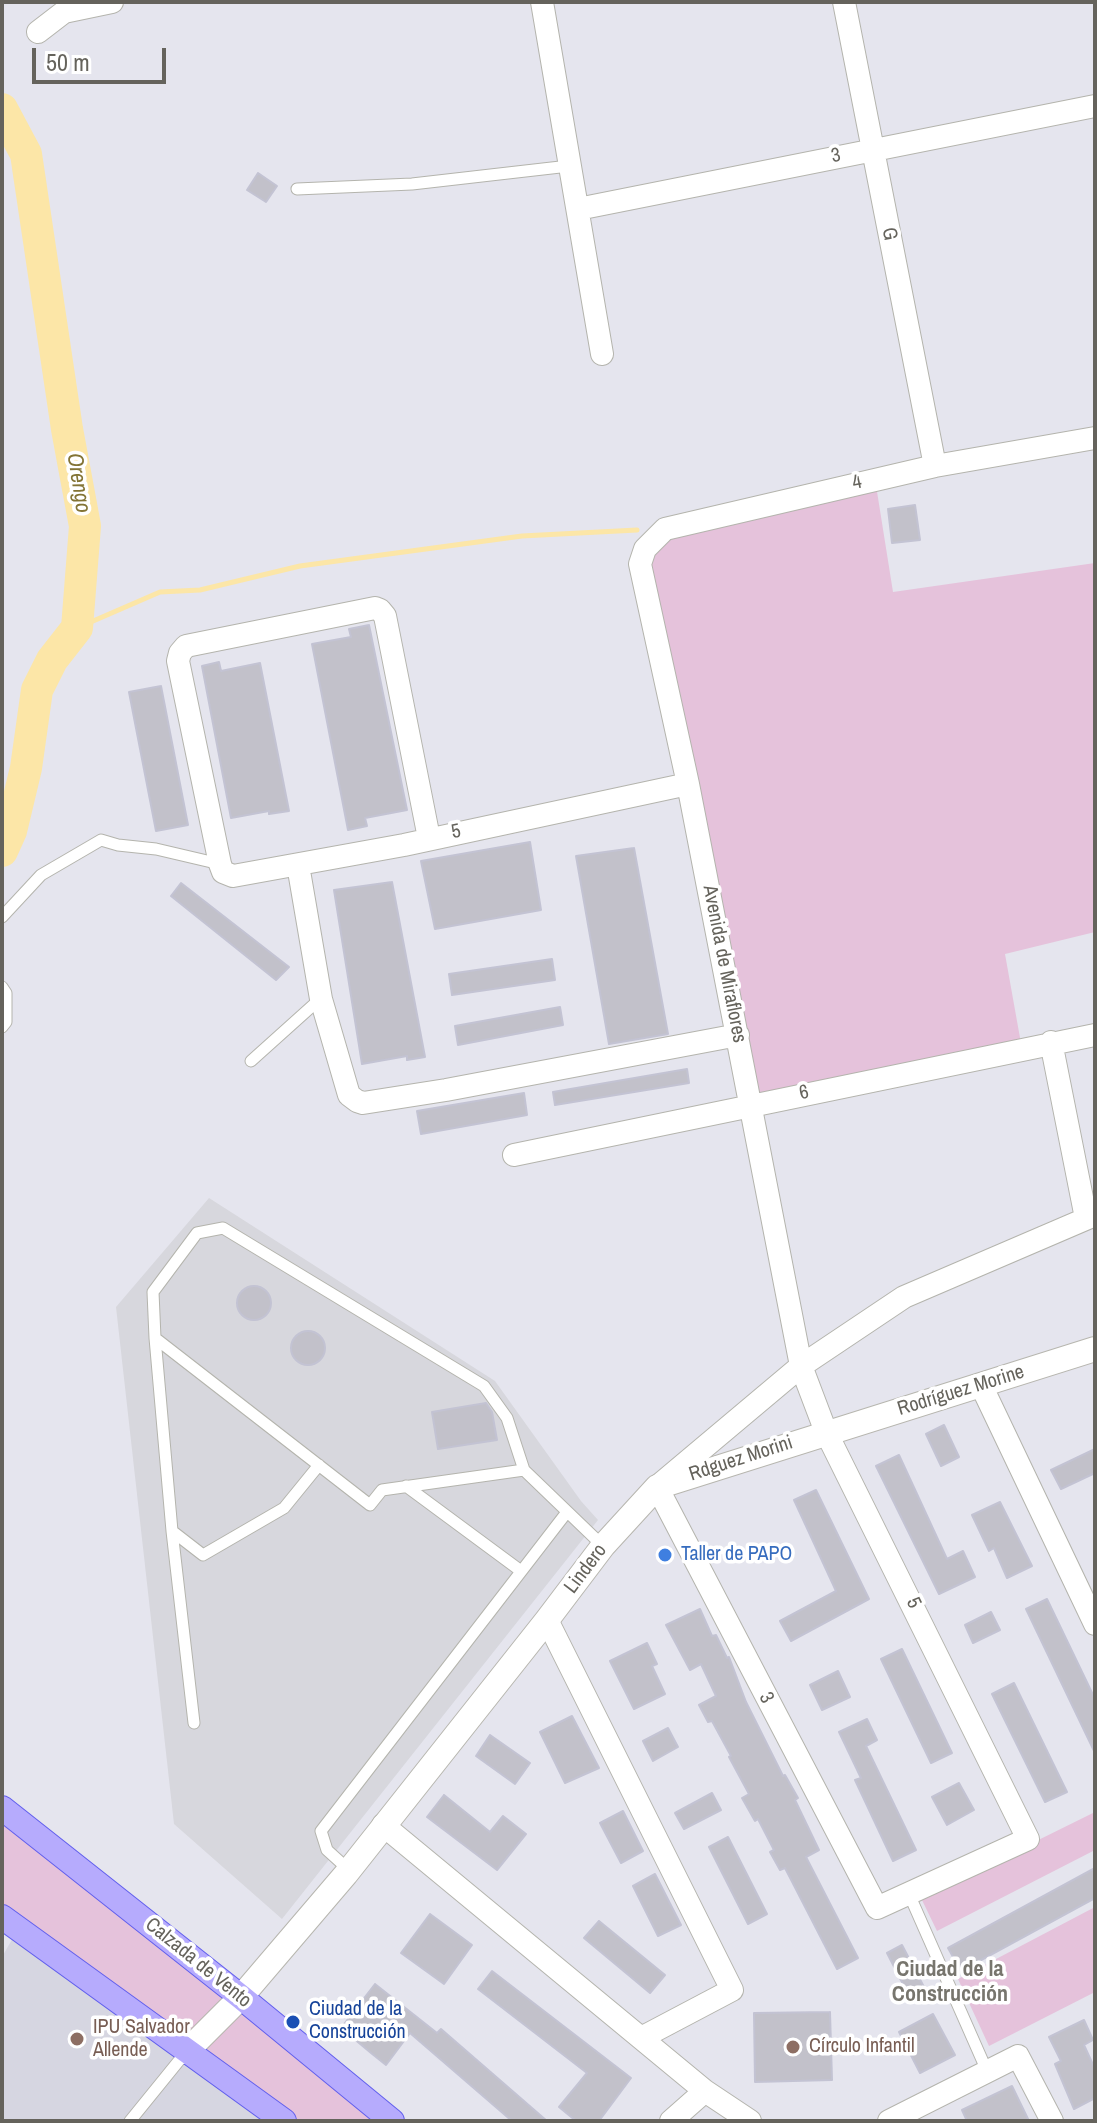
<!DOCTYPE html>
<html>
<head>
<meta charset="utf-8">
<style>
  body { margin:0 }
  #map { position:relative; width:1097px; height:2123px; overflow:hidden; background:#e5e5ee; font-family:"Archivo Narrow",sans-serif }
  canvas { display:block }
  .frame { position:absolute; inset:0; border:4px solid #65635c; pointer-events:none }
  .scale { position:absolute; left:32px; top:48px; width:134px; height:36px; box-sizing:border-box; border:4px solid #65635c; border-top:0; padding-left:10px; font-size:24px; line-height:28px; white-space:nowrap; color:#65635c; -webkit-text-stroke:6px #fff; paint-order:stroke }
</style>
</head>
<body>
<div id="map">
<canvas width="1097" height="2123"></canvas>
<div class="frame"></div>
<div class="scale">50 m</div>
</div>
<script>
const ctx = document.querySelector('canvas').getContext('2d');
ctx.lineJoin = 'round';
function fillPath(path, color) {
  ctx.fillStyle = color;
  ctx.fill(path, 'evenodd');
}
function shape(rows) {
  const path = new Path2D();
  for (const r of rows) {
    if (r.length === 3) {
      path.moveTo(r[0] + r[2], r[1]);
      path.arc(r[0], r[1], r[2], 0, 2 * Math.PI);
      continue;
    }
    path.moveTo(r[0], r[1]);
    for (let i = 2; i < r.length; i += 2) path.lineTo(r[i], r[i + 1]);
  }
  return path;
}
function trace(path, color, width, dash) {
  ctx.strokeStyle = color;
  ctx.lineWidth = width;
  ctx.lineCap = dash ? 'butt' : 'round';
  ctx.setLineDash(dash || []);
  ctx.stroke(path);
}
function write(font, color, halo, rows, align = 'center') {
  ctx.font = font + ' "Archivo Narrow",sans-serif';
  ctx.lineWidth = 7;
  ctx.setLineDash([]);
  ctx.textBaseline = 'middle';
  ctx.strokeStyle = halo;
  ctx.fillStyle = color;
  for (const [text, x, y, turn = 0] of rows) {
    ctx.save();
    ctx.translate(x, y);
    ctx.rotate((+turn || 0) * Math.PI / 180);
    ctx.textAlign = isNaN(turn) ? turn : align;
    if (halo) ctx.strokeText(text, 0, 0);
    ctx.fillText(text, 0, 0);
    ctx.restore();
  }
}
const industrial = shape([
  [209,1198,495,1381,581,1501,598,1520,282,1919,174,1824,116,1307]
]);
const education = shape([
  [14,1936,262,2121,2,2121,2,1957]
]);
const green = shape([
  [875,479,893,592,1095,563,1095,932,1005,954,1022,1049,751,1104,645,549,665,529],
  [2,1808,392,2121,284,2121,2,1917],
  [1095,1812,1095,1850,937,1931,921,1898],
  [1095,1907,1095,1992,989,2046,958,1979]
]);
const stream = shape([
  [77,628,160,592,200,590,300,566,522,536,637,530]
]);
const river = shape([
  [2,109,26,154,67,429,85,526,77,628,52,660,37,690,26,768,11,831,2,851]
]);
const building = shape([
  [258,173,277,186,266,202,247,190,258,173],
  [915,505,920,540,892,543,888,509,915,505],
  [369,625,407,810,365,818,367,826,348,830,312,644,351,637,349,629,369,625],
  [219,662,221,671,260,663,289,811,269,814,269,811,231,818,202,666,219,662],
  [161,686,188,825,156,831,129,692,161,686],
  [530,842,541,910,435,929,421,861,530,842],
  [634,848,668,1034,609,1044,576,856,634,848],
  [392,882,425,1057,407,1060,407,1056,362,1064,334,890,392,882],
  [181,883,289,967,276,980,171,896,181,883],
  [552,959,555,980,452,995,449,974,552,959],
  [560,1007,563,1025,458,1045,455,1026,560,1007],
  [687,1069,689,1083,555,1105,553,1092,687,1069],
  [524,1093,527,1115,421,1134,417,1111,524,1093],
  [254,1303,17],
  [308,1348,17],
  [486,1403,492,1412,497,1440,438,1449,432,1412,486,1403],
  [944,1425,959,1457,941,1466,926,1434,944,1425],
  [1095,1449,1095,1473,1061,1489,1051,1470,1095,1449],
  [899,1455,947,1559,963,1551,975,1577,939,1594,876,1466,899,1455],
  [816,1490,869,1599,791,1641,780,1621,836,1591,794,1500,816,1490],
  [1000,1502,1032,1566,1007,1578,994,1548,989,1551,972,1515,1000,1502],
  [1047,1599,1095,1699,1095,1753,1026,1609,1047,1599],
  [700,1609,712,1636,716,1635,727,1658,729,1657,746,1702,783,1776,785,1775,798,1798,795,1800,819,1850,806,1857,858,1958,837,1969,785,1868,780,1870,770,1852,774,1850,758,1819,755,1821,742,1798,749,1794,729,1757,731,1756,712,1721,708,1722,699,1705,716,1696,701,1664,690,1670,666,1625,700,1609],
  [991,1612,1000,1630,973,1643,965,1625,991,1612],
  [647,1643,657,1664,652,1666,665,1694,634,1709,610,1661,647,1643],
  [902,1649,952,1753,931,1763,881,1659,902,1649],
  [838,1671,850,1697,822,1710,810,1685,838,1671],
  [1014,1683,1067,1792,1045,1802,992,1694,1014,1683],
  [572,1716,599,1768,565,1783,540,1732,572,1716],
  [867,1719,877,1740,866,1746,916,1850,893,1861,855,1780,861,1778,839,1732,867,1719],
  [668,1728,678,1747,653,1761,643,1741,668,1728],
  [490,1735,530,1763,515,1784,476,1756,490,1735],
  [959,1783,974,1810,947,1825,932,1797,959,1783],
  [712,1793,721,1810,684,1829,675,1813,712,1793],
  [444,1795,490,1832,503,1816,526,1834,497,1870,427,1817,444,1795],
  [623,1811,643,1851,621,1863,600,1823,623,1811],
  [728,1837,767,1914,748,1924,709,1847,728,1837],
  [1095,1868,1095,1898,961,1971,948,1948,1095,1868],
  [655,1874,681,1925,658,1936,633,1886,655,1874],
  [430,1914,472,1945,444,1984,401,1953,430,1914],
  [599,1921,665,1975,650,1993,584,1938,599,1921],
  [902,1945,924,1987,909,1996,887,1953,902,1945],
  [492,1971,631,2078,599,2121,576,2121,559,2107,587,2073,478,1989,492,1971],
  [375,1984,437,2033,441,2029,547,2121,512,2121,410,2033,386,2065,371,2053,341,2028,375,1984],
  [830,2012,832,2080,755,2082,754,2013,830,2012],
  [933,2014,955,2055,920,2073,899,2032,933,2014],
  [1084,2020,1093,2040,1084,2045,1095,2069,1095,2098,1074,2109,1055,2064,1061,2061,1049,2037,1084,2020],
  [1012,2086,1029,2121,967,2121,962,2110,1012,2086]
]);
const lane = shape([
  [297,189,412,184,569,166],
  [2,917,41,875,101,840,118,845,156,849,220,864],
  [2,987,6,993,6,1022,2,1027],
  [251,1061,320,999],
  [155,1338,172,1531,203,1555,284,1508,319,1465],
  [524,1470,507,1418,484,1386,223,1228,197,1233,153,1292,155,1338,370,1505,382,1490,524,1470,603,1546],
  [406,1486,521,1571],
  [172,1531,194,1723],
  [349,1870,327,1850,321,1831,567,1512],
  [909,1894,987,2071],
  [130,2121,186,2052]
]);
const street = shape([
  [542,2,602,354],
  [844,2,935,466],
  [38,32,64,12,112,2],
  [578,209,1095,106],
  [1095,438,935,466,665,529,645,549,640,564,688,784,801,1366,826,1432,1028,1839,877,1908,657,1487,801,1366,904,1297,1095,1215],
  [429,838,385,616,380,610,375,608,186,646,180,653,178,661,220,864,223,872,233,876,404,845,688,784],
  [298,865,321,999,349,1095,357,1101,363,1103,446,1090,738,1035],
  [1051,1042,1086,1218],
  [514,1155,1095,1035],
  [981,1385,1095,1624],
  [547,1620,732,1990,641,2038],
  [383,1825,705,2091,750,2121],
  [671,2121,705,2091],
  [889,2121,1018,2056,1052,2121]
]);
const secondary = shape([
  [186,2052,241,1997,346,1874,547,1620,603,1546,657,1487,1095,1349]
]);
const primary = shape([
  [2,1808,241,1997,392,2121],
  [2,1917,284,2121]
]);
const markers = [
  [665,1555,8,"#3f7fe0"],
  [293,2022,8,"#1a4fb4"],
  [77,2039,8,"#8d6e63"],
  [793,2047,8,"#8d6e63"]
];
const streetNames = [
  ["3",836,156,-11],
  ["G",889,234,79],
  ["4",857,483,-12],
  ["5",456,832,-12],
  ["Avenida de Miraflores",724,964,79],
  ["6",804,1093,-12],
  ["Rodríguez Morine",961,1391,-17],
  ["Rdguez Morini",741,1459,-18],
  ["Lindero",586,1569,-53],
  ["5",913,1603,64],
  ["3",766,1698,62],
  ["Calzada de Vento",198,1963,39]
];
const shopNames = [
  ["Taller de PAPO",681,1555]
];
const transitNames = [
  ["Ciudad de la",309,2010],
  ["Construcción",309,2033]
];
const educationNames = [
  ["IPU Salvador",93,2028],
  ["Allende",93,2051],
  ["Círculo Infantil",809,2047]
];
const waterNames = [
  ["Orengo",78,483,81]
];
const neighbourhoodNames = [
  ["Ciudad de la",950,1970],
  ["Construcción",950,1995]
];
fillPath(industrial, '#d7d7dd');
fillPath(education, '#d6d6e1');
fillPath(green, '#e5c2db');
trace(stream, '#fce6a7', 5);
trace(river, '#fce6a7', 32);
fillPath(building, '#c2c1ca');
trace(building, '#c3c3d3', 2);
trace(lane, '#b4b4ad', 13);
trace(street, '#b4b4ad', 24);
trace(secondary, '#b7b6af', 26);
trace(primary, '#615fed', 26);
trace(lane, '#fff', 11);
trace(street, '#fff', 22);
trace(secondary, '#fff', 24);
trace(primary, '#b6abfd', 24);
for (const [x, y, r, color] of markers) {
  const dot = new Path2D();
  dot.arc(x, y, r, 0, 2 * Math.PI);
  ctx.fillStyle = color;
  ctx.fill(dot);
  trace(dot, '#fff', 3);
}
write('20px', '#65635c', '#fff', streetNames);
write('20px', '#366cbe', '#fff', shopNames, 'left');
write('20px', '#164399', '#fff', transitNames, 'left');
write('20px', '#785e54', '#fff', educationNames, 'left');
write('italic 22px', '#837435', '#fff', waterNames);
write('bold 22px', '#77756d', '#fff', neighbourhoodNames);
</script>
</body>
</html>
